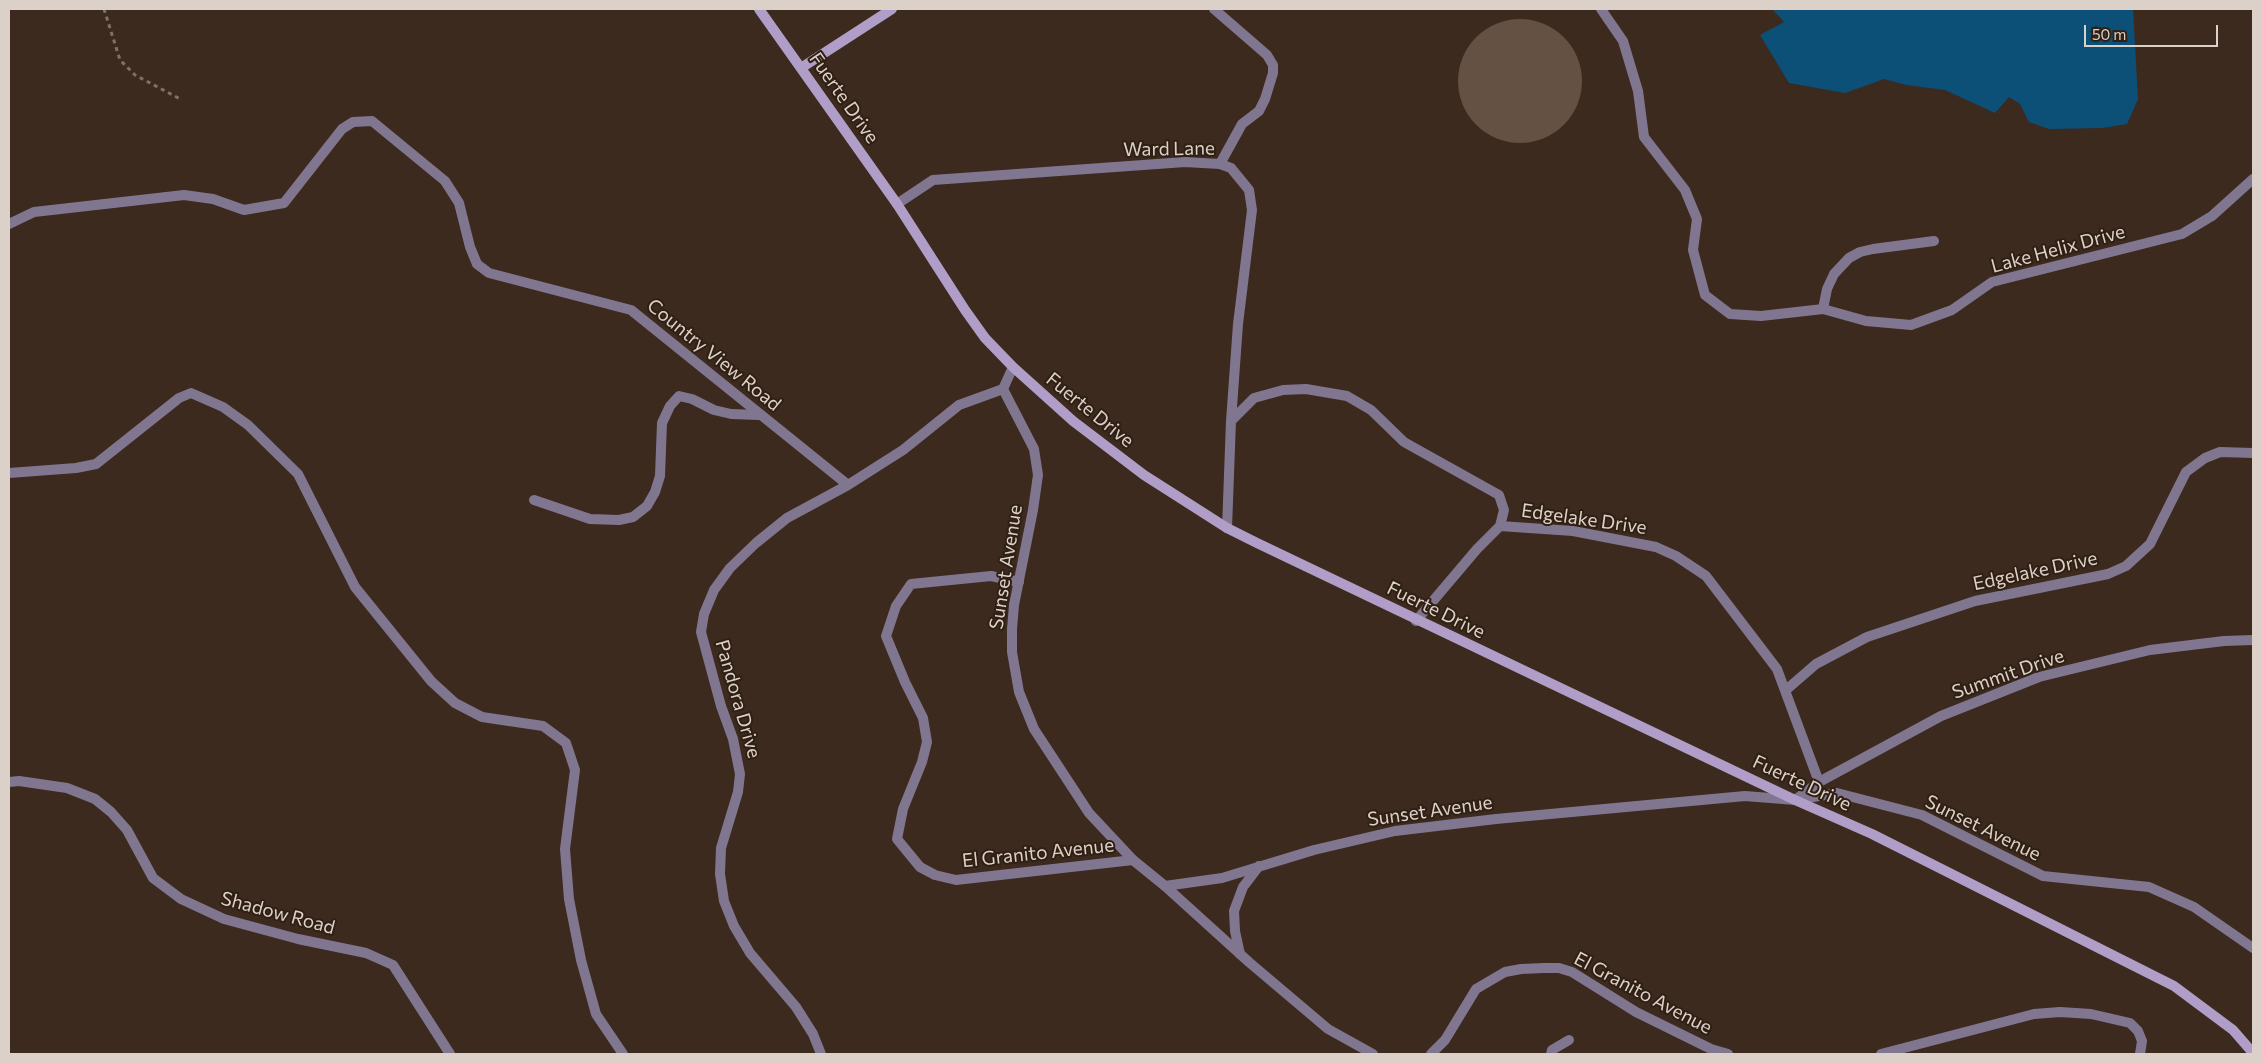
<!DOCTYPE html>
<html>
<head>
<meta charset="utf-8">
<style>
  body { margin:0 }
  #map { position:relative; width:2262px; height:1063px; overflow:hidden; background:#3b2a1d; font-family:Commissioner,sans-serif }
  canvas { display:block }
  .frame { position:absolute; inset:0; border:10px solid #dcd1c9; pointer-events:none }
  .scale { position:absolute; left:2084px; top:25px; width:134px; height:22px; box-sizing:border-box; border:2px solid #dcd1c9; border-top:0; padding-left:6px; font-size:15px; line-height:18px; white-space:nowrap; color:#dcd1c9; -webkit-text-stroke:4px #302014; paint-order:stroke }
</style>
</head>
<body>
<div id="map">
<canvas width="2262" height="1063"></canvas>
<div class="frame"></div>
<div class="scale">50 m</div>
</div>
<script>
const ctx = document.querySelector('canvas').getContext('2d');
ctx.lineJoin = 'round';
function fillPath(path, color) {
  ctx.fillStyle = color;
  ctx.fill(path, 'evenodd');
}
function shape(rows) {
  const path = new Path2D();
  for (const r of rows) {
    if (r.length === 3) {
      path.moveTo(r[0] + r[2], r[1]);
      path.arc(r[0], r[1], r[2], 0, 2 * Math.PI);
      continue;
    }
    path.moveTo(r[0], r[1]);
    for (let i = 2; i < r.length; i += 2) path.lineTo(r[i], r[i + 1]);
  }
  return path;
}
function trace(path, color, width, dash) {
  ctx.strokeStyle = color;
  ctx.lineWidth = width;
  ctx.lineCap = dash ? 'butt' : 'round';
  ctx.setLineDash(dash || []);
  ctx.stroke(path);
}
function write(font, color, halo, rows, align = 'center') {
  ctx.font = font + ' Commissioner,sans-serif';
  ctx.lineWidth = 4;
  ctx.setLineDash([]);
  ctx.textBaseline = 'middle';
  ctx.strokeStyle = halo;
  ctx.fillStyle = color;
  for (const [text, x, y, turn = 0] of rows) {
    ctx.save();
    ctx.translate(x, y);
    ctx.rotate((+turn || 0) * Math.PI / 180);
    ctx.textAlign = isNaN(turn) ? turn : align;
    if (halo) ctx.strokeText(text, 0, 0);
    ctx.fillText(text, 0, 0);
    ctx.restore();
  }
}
const water = shape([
  [1772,9,2133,9,2138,99,2127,124,2102,128,2049,129,2029,122,2020,104,2009,97,1995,113,1945,90,1906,85,1884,79,1845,93,1789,83,1760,35,1784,22]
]);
const building = shape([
  [1520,81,62]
]);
const path = shape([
  [104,9,120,60,135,75,182,100]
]);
const service = shape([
  [1214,9,1267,55,1273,65,1273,73,1265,99,1259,111,1242,124,1220,164],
  [1823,309,1827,289,1834,274,1849,258,1860,252,1873,249,1934,241],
  [534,500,590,519,619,520,633,517,647,506,655,492,660,476,662,423,670,406,679,396,692,399,714,410,731,414,759,415],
  [1551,1054,1552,1050,1569,1040]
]);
const minor = shape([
  [1601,9,1623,41,1638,91,1644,137,1685,190,1697,219,1693,250,1705,295,1730,314,1761,316,1823,309,1866,321,1911,325,1952,310,1992,282,2182,234,2212,216,2253,179],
  [897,204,933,180,1185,162,1220,164,1231,168,1249,190,1252,210,1238,324,1231,421,1227,528],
  [9,224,34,212,184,195,213,199,244,210,284,203,342,129,353,122,372,121,445,181,459,203,470,247,477,264,489,273,631,310,848,485],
  [1231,421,1254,398,1283,390,1306,389,1347,396,1371,410,1404,442,1499,495,1504,510,1500,526],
  [9,473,76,468,96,464,179,398,191,393,223,407,248,425,298,474,355,587,431,681,455,703,482,717,543,726,566,743,575,770,565,849,569,899,581,960,596,1014,623,1054],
  [1500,526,1573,531,1656,547,1676,556,1706,576,1777,669,1819,782],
  [1019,582,991,576,911,584,896,606,886,636,905,682,923,718,927,742,922,762,903,809,897,839,920,867,935,875,956,880,1133,860],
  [1416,621,1477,549,1500,526],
  [1786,690,1816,664,1867,637,1975,601,2108,574,2126,566,2150,544,2186,472,2205,458,2220,452,2253,453],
  [9,782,19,781,67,788,95,799,111,812,127,830,153,878,181,899,224,919,298,939,366,953,393,965,450,1054],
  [1795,800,1837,793,1922,815,2043,876,2149,887,2194,907,2253,948],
  [1165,886,1250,963,1328,1029,1373,1054],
  [821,1054,813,1034,796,1007,750,953,734,926,724,901,720,874,721,848,738,792,740,774,733,739,721,706,701,632,704,614,714,590,730,568,756,543,787,518,848,485,903,450,959,405,1003,389],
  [1431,1054,1445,1040,1476,989,1505,972,1521,969,1544,968,1559,968,1572,972,1636,1012,1711,1049,1728,1054],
  [1881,1054,2034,1014,2060,1012,2091,1014,2130,1023,2138,1031,2142,1041,2140,1054]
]);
const tertiary = shape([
  [1013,367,1003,389,1034,449,1038,475,1033,510,1014,605,1012,629,1012,652,1019,692,1034,729,1089,813,1133,860,1165,886,1222,878,1314,850,1395,831,1496,819,1745,796,1795,800,1819,782,1941,716,2039,677,2150,650,2224,641,2253,640],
  [1240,954,1235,931,1234,911,1243,887,1259,866]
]);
const secondary = shape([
  [759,9,897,204,965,310,985,338,1013,367,1073,421,1144,475,1227,528,1257,543,1795,800,1872,834,2174,986,2233,1030,2253,1053],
  [801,68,892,9]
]);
const streetNames = [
  ["Fuerte Drive",844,98,55],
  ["Ward Lane",1169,149,-1],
  ["Lake Helix Drive",2058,249,-15],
  ["Country View Road",714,355,39],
  ["Fuerte Drive",1090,410,39],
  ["Edgelake Drive",1584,519,8],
  ["Sunset Avenue",1006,567,-81],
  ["Edgelake Drive",2035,571,-12],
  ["Fuerte Drive",1436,610,26],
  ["Summit Drive",2008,674,-19],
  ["Pandora Drive",738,699,74],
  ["Fuerte Drive",1802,783,25],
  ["Sunset Avenue",1430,811,-8],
  ["Sunset Avenue",1983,828,26],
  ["El Granito Avenue",1038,853,-6],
  ["Shadow Road",278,913,15],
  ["El Granito Avenue",1643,993,28]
];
fillPath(water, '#0c5078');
fillPath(building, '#645144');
trace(path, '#807166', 3, [4, 4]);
trace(service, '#817690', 10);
trace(minor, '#817690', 10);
trace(tertiary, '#817690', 10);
trace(secondary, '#b19ec8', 10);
write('19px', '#dcd1c9', '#302014', streetNames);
</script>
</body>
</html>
